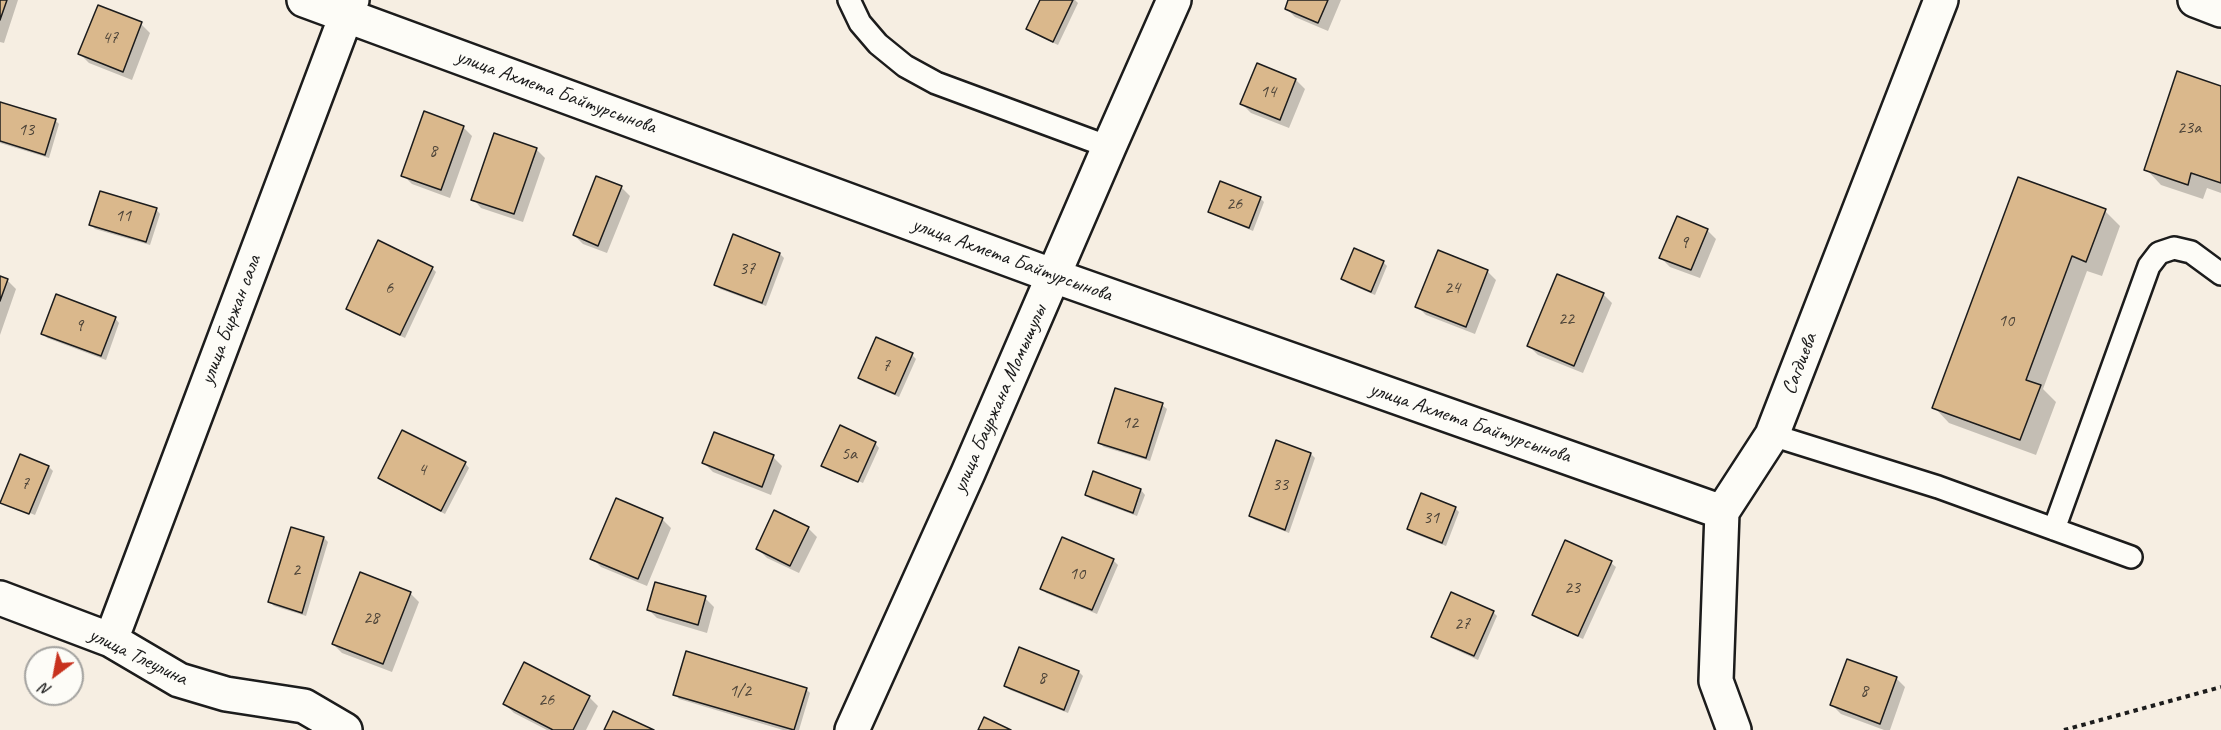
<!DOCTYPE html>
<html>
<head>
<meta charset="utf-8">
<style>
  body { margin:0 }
  #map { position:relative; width:2221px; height:730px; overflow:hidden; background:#f6eee2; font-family:Caveat,sans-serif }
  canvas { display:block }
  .north { position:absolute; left:24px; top:646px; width:60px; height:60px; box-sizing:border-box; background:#fdfcf7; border:2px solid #a3a29f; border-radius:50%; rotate:212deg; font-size:16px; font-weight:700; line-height:24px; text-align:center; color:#1c1c1c }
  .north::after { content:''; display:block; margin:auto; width:21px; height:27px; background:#c8321e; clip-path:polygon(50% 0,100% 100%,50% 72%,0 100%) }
</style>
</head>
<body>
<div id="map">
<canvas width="2221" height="730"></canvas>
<div class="north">N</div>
</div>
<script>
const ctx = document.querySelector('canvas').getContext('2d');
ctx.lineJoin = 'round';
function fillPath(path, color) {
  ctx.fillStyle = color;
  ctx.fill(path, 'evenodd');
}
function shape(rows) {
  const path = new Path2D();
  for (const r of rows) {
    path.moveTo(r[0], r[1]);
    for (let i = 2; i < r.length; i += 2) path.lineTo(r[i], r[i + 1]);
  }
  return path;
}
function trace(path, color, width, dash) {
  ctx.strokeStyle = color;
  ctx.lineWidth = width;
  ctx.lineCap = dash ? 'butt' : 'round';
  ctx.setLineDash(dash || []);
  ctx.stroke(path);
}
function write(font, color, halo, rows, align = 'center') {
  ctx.font = font + ' Caveat,sans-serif';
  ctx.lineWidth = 5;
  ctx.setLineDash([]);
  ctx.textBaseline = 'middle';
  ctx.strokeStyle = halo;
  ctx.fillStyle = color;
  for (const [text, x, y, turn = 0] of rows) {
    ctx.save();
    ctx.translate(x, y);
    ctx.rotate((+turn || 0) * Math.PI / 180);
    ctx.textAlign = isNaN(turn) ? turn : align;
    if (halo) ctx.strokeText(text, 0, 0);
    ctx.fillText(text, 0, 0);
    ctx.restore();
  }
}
const shadow = shape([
  [0,0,18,0,4,43,0,42],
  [1041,0,1075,0,1078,3,1058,45,1032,33,1028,28],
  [1290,0,1341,0,1328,31,1295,17,1286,8],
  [98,7,141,24,150,33,132,80,89,63,80,54],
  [1258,65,1296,80,1305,89,1289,128,1251,113,1242,104],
  [2221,88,2221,193,2207,188,2203,199,2161,185,2146,169],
  [0,104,55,120,59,124,49,158,0,143],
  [463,127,472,136,450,198,412,184,403,175],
  [536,149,545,158,523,222,481,208,473,199],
  [621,187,630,196,607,253,583,244,574,235],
  [1260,198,1264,202,1253,231,1214,215,1210,211],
  [156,209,160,214,150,245,95,229,91,225],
  [2105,211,2120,226,2102,276,2087,271,2043,389,2056,402,2036,455,1949,423,1934,407],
  [1707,230,1716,239,1700,278,1670,267,1661,258],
  [780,254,784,258,766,306,720,289,716,285],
  [1383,262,1387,266,1375,295,1347,283,1343,279],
  [432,268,436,272,405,338,352,313,347,309],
  [1487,271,1496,280,1475,334,1426,315,1417,306],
  [0,278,7,280,16,289,0,335],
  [1603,294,1612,303,1583,373,1538,355,1529,346],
  [115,318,119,323,106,360,47,338,43,333],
  [912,355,916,359,899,397,864,382,860,377],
  [1162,405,1167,409,1150,461,1104,447,1099,443],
  [875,443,879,448,863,483,826,467,826,469,823,466],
  [1311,454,1315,458,1289,533,1255,520,1250,516],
  [21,456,49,467,53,471,35,515,5,503,5,505,2,502],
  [773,457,782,466,771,495,713,472,704,463],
  [465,463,469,468,445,514,384,482,380,478],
  [1094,473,1141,490,1145,495,1137,516,1091,499,1087,495],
  [616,500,662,519,671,528,647,586,601,567,592,558],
  [1455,508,1459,512,1446,546,1413,533,1408,528],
  [808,528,817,537,799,573,767,558,758,549],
  [324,538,328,542,306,616,274,606,270,602],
  [1113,560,1118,565,1097,614,1046,593,1042,588],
  [1611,563,1616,567,1583,639,1538,619,1533,614],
  [410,593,419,602,392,672,342,653,333,644],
  [705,598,714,607,707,633,657,618,648,609],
  [1493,612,1497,616,1478,660,1437,641,1433,636],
  [1079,672,1083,676,1068,713,1010,690,1005,686],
  [1896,678,1905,687,1890,730,1884,730,1841,714,1832,705],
  [806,689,810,693,799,730,783,730,679,699,675,694],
  [589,697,598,706,586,730,547,730,514,713,505,704]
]);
const building = shape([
  [0,0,7,0,0,20,0,0],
  [1040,0,1073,0,1053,42,1026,29,1040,0],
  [1288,0,1328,0,1318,23,1285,9,1288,0],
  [98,5,142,22,123,72,78,54,98,5],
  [1257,63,1296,79,1280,120,1240,104,1257,63],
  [2177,71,2221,86,2221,183,2191,173,2188,185,2144,170,2177,71],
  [0,102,56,119,45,155,0,141,0,102],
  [424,111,464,126,441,190,401,176,424,111],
  [494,133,537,148,514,214,471,200,494,133],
  [596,176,622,186,598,246,573,235,596,176],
  [2018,177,2106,209,2086,262,2072,256,2026,380,2041,385,2020,440,1932,408,2018,177],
  [1220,181,1261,197,1249,228,1208,212,1220,181],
  [100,191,157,208,146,242,89,225,100,191],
  [1677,216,1708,229,1691,270,1659,258,1677,216],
  [733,234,780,253,762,303,714,285,733,234],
  [378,240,433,267,400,335,346,309,378,240],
  [1354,248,1384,261,1371,292,1341,279,1354,248],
  [1438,250,1488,270,1466,327,1415,307,1438,250],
  [1557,274,1604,293,1574,366,1527,346,1557,274],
  [0,276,8,279,0,301,0,276],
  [56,294,116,317,101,356,41,334,56,294],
  [876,337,913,353,895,394,858,378,876,337],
  [1115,388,1163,403,1146,458,1098,443,1115,388],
  [840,425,876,442,858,482,821,466,840,425],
  [402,430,466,462,441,511,378,478,402,430],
  [714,432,774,455,762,487,702,463,714,432],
  [1276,440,1311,453,1285,530,1249,516,1276,440],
  [20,454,49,466,29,514,0,503,20,454],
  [1093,471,1141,489,1133,513,1085,495,1093,471],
  [1421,493,1456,507,1442,543,1407,529,1421,493],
  [616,498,663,518,638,579,590,559,616,498],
  [774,510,809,527,790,566,756,549,774,510],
  [291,527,324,537,302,613,268,602,291,527],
  [1062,537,1114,559,1092,610,1040,589,1062,537],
  [1565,540,1612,561,1578,636,1532,615,1565,540],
  [360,572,411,592,383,664,332,644,360,572],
  [655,582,706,596,698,625,647,610,655,582],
  [1451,592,1494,611,1474,656,1431,637,1451,592],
  [1019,647,1079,671,1064,710,1004,686,1019,647],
  [686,651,807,688,794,730,673,695,686,651],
  [1847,659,1897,677,1880,724,1830,705,1847,659],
  [524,662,590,696,573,730,553,730,503,704,524,662],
  [613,711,654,730,604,730,613,711],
  [984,717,1011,730,978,730,984,717]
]);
const path = shape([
  [2064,730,2221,687]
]);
const service = shape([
  [849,0,860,23,878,44,905,66,936,83,1109,147],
  [1772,435,1938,487,2131,557],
  [2054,529,2149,266,2159,253,2174,248,2191,252,2221,274]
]);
const minor = shape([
  [304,0,1054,276,1722,512],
  [2195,0,2221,10],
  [0,598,111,640,179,680,226,694,304,706,345,730],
  [111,640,352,0],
  [852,730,968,473,1109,147,1174,0],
  [1734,730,1716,681,1722,512,1772,435,1941,0]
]);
const numberNames = [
  ["47",110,38],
  ["14",1268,92],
  ["23а",2189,128],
  ["13",26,130],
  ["8",433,151],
  ["26",1234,204],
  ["11",123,216],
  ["9",1684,243],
  ["37",747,269],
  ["6",389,288],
  ["24",1452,288],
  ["22",1566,319],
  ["10",2006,321],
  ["9",79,326],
  ["7",886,366],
  ["12",1130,423],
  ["5а",849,454],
  ["4",422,470],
  ["7",25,484],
  ["33",1280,485],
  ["31",1431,518],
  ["2",296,570],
  ["10",1077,574],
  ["23",1572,588],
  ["28",371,618],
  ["27",1462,624],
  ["8",1042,678],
  ["1/2",740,691],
  ["8",1864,691],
  ["26",546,700]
];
const streetNames = [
  ["улица Ахмета Байтурсынова",556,92,20],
  ["улица Ахмета Байтурсынова",1012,260,20],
  ["улица Биржан сала",231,320,-69],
  ["Сагдиева",1800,364,-69],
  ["улица Бауржана Момышулы",1000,399,-66],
  ["улица Ахмета Байтурсынова",1470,423,19],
  ["улица Тлеулина",138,657,26]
];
fillPath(shadow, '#0003');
fillPath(building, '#dab88c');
trace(building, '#1c1c1c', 1.5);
trace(service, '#1c1c1c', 26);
trace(minor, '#1c1c1c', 38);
trace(path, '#1c1c1c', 4, [4.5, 4.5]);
trace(service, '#fdfcf7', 21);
trace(minor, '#fdfcf7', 33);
write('18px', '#4c4338', null, numberNames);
write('21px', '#1c1c1c', '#fdfcf7', streetNames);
</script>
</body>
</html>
